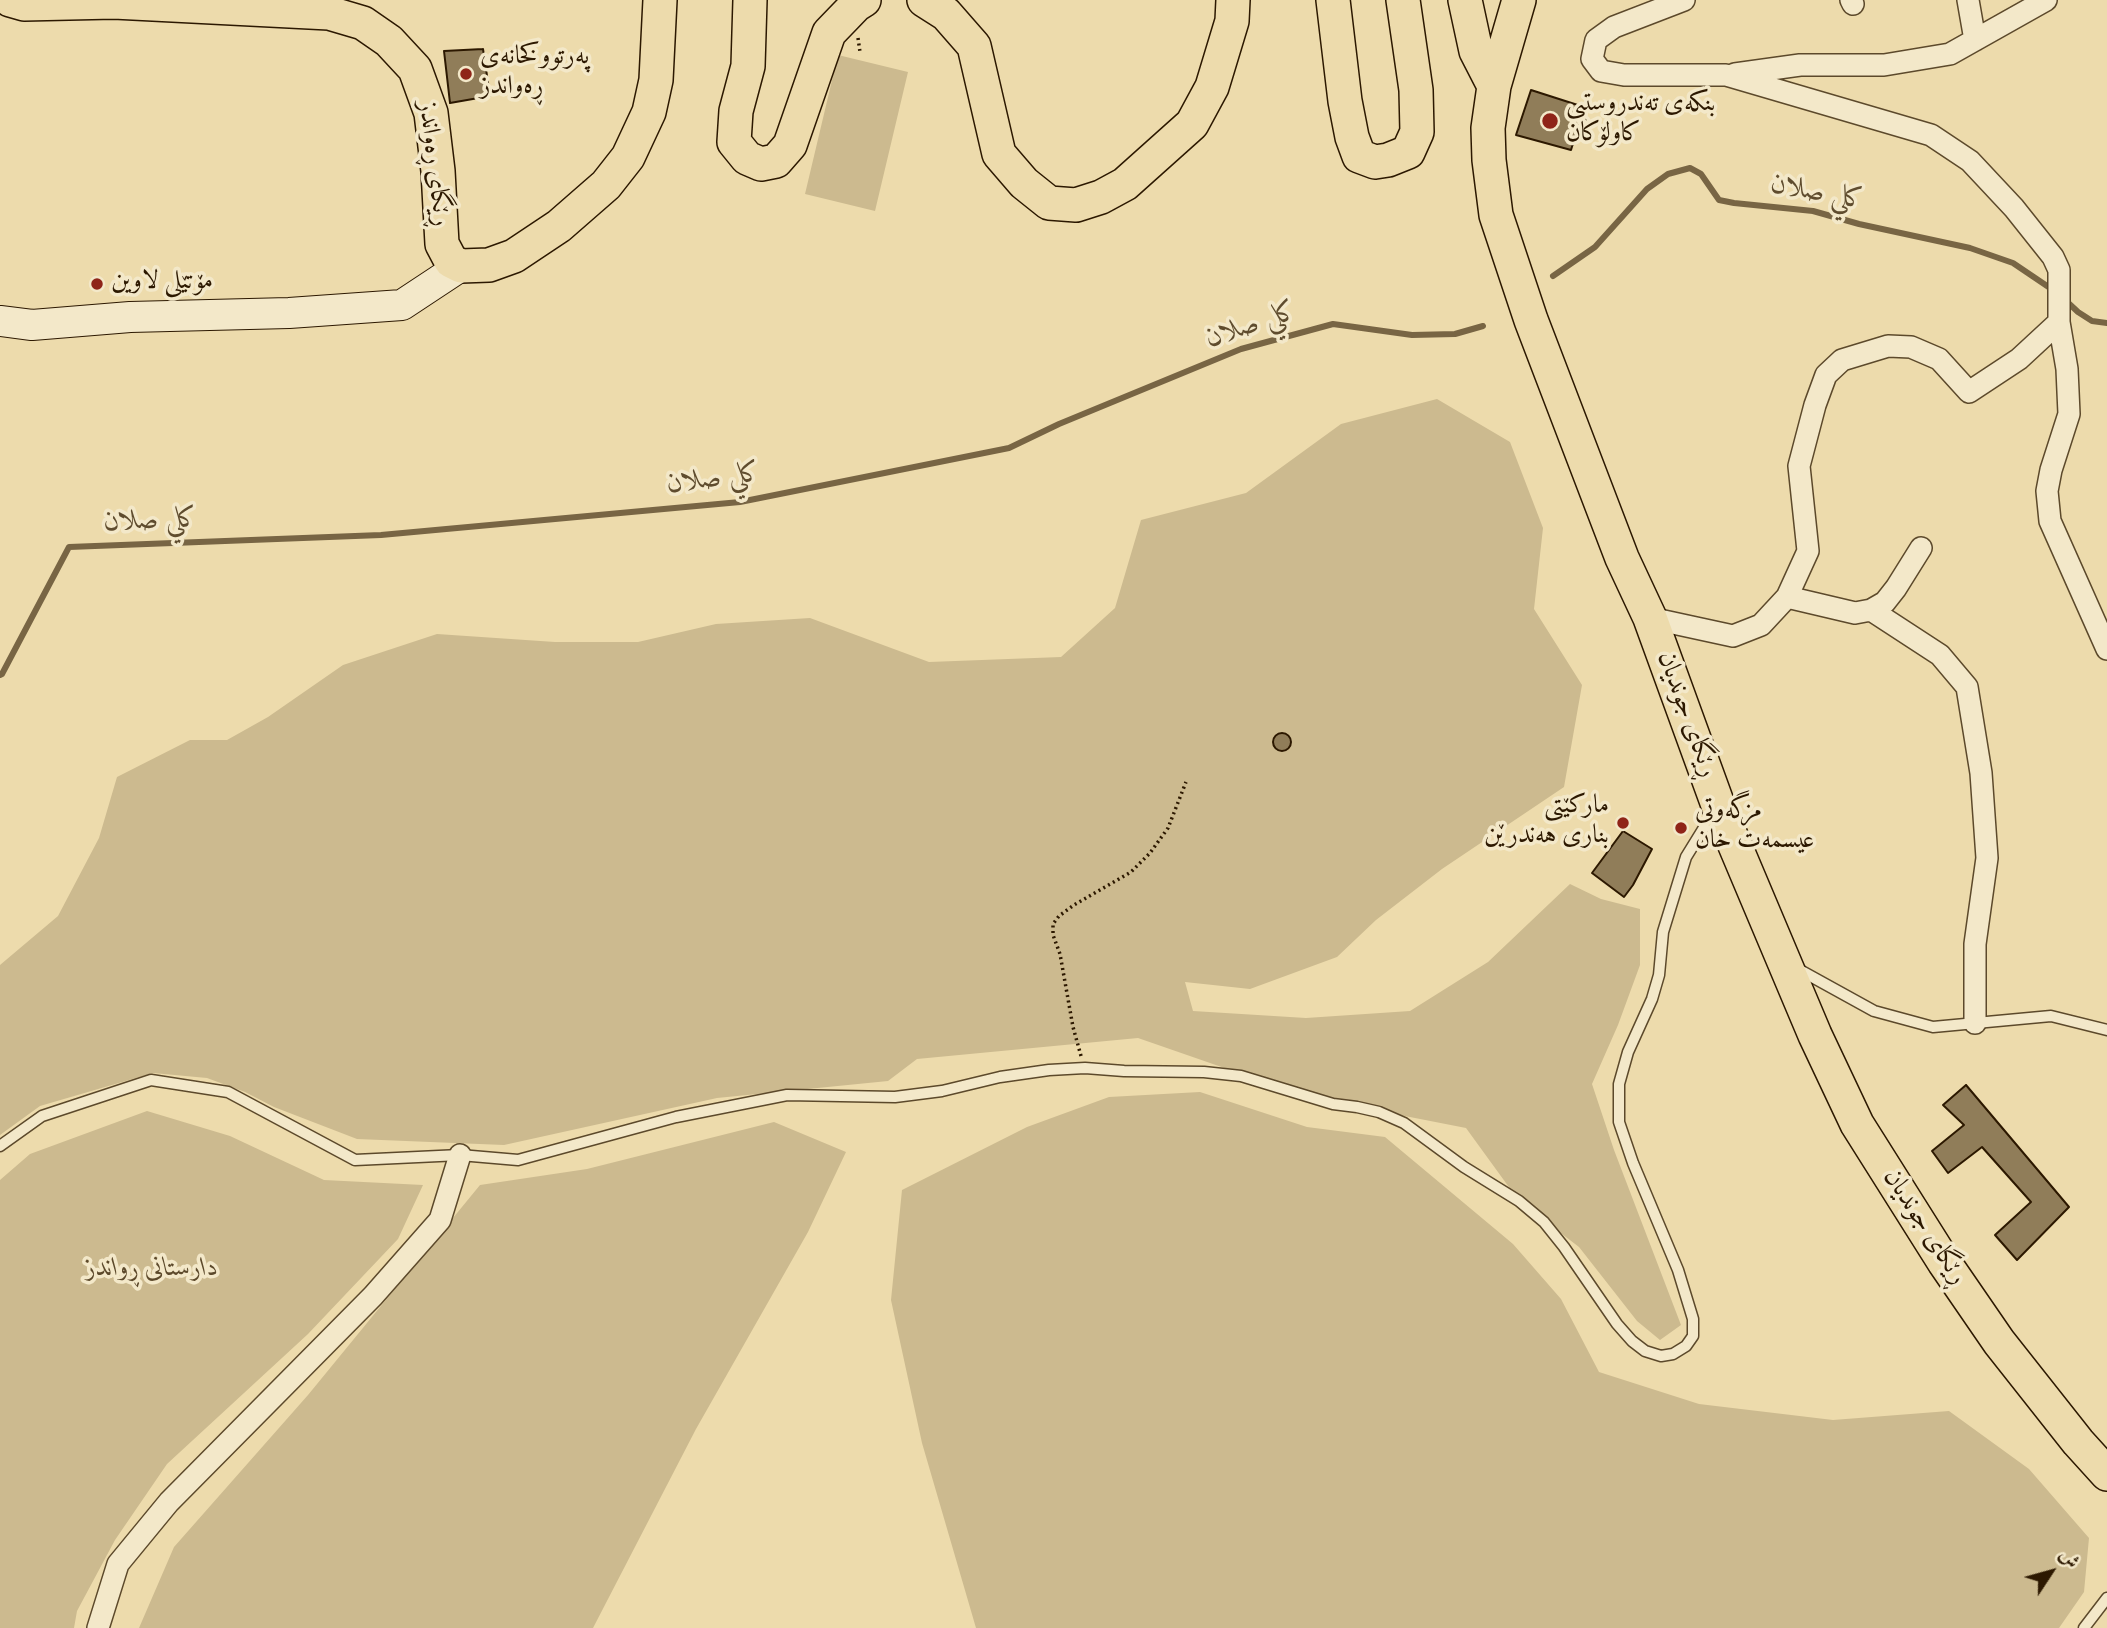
<!DOCTYPE html>
<html>
<head>
<meta charset="utf-8">
<style>
  body { margin:0 }
  #map { position:relative; width:2107px; height:1628px; overflow:hidden; background:#eddbac; font-family:"Sorts Mill Goudy",Amiri,serif }
  canvas { display:block }
  .north { position:absolute; left:2016px; top:1537px; width:70px; height:70px; -webkit-text-stroke:5px #f3e8c9; paint-order:stroke; rotate:54deg; font-size:19px; font-weight:700; line-height:28px; text-align:center; color:#2c1800 }
  .north::after { content:''; display:block; margin:auto; width:24px; height:32px; background:#2c1800; clip-path:polygon(50% 0,100% 100%,50% 72%,0 100%) }
</style>
</head>
<body>
<div id="map">
<canvas width="2107" height="1628"></canvas>
<div class="north">ش</div>
</div>
<script>
const ctx = document.querySelector('canvas').getContext('2d');
ctx.lineJoin = 'round';
function fillPath(path, color) {
  ctx.fillStyle = color;
  ctx.fill(path, 'evenodd');
}
function shape(rows) {
  const path = new Path2D();
  for (const r of rows) {
    if (r.length === 3) {
      path.moveTo(r[0] + r[2], r[1]);
      path.arc(r[0], r[1], r[2], 0, 2 * Math.PI);
      continue;
    }
    path.moveTo(r[0], r[1]);
    for (let i = 2; i < r.length; i += 2) path.lineTo(r[i], r[i + 1]);
  }
  return path;
}
function trace(path, color, width, dash) {
  ctx.strokeStyle = color;
  ctx.lineWidth = width;
  ctx.lineCap = dash ? 'butt' : 'round';
  ctx.setLineDash(dash || []);
  ctx.stroke(path);
}
function write(font, color, halo, rows, align = 'center') {
  ctx.font = font + ' "Sorts Mill Goudy",Amiri,serif';
  ctx.lineWidth = 7;
  ctx.setLineDash([]);
  ctx.textBaseline = 'middle';
  ctx.strokeStyle = halo;
  ctx.fillStyle = color;
  for (const [text, x, y, turn = 0] of rows) {
    ctx.save();
    ctx.translate(x, y);
    ctx.rotate((+turn || 0) * Math.PI / 180);
    ctx.textAlign = isNaN(turn) ? turn : align;
    if (halo) ctx.strokeText(text, 0, 0);
    ctx.fillText(text, 0, 0);
    ctx.restore();
  }
}
const green = shape([
  [838,55,908,72,875,211,805,194],
  [1437,399,1510,442,1543,528,1534,609,1582,685,1564,787,1442,869,1376,920,1337,957,1250,989,1185,982,1193,1011,1306,1018,1410,1011,1488,962,1570,884,1601,899,1640,909,1640,965,1618,1025,1592,1084,1614,1150,1681,1325,1660,1340,1637,1321,1579,1247,1519,1201,1466,1128,1308,1097,1138,1038,917,1059,888,1081,717,1098,504,1145,357,1139,274,1107,245,1092,207,1078,153,1073,40,1106,0,1135,0,965,58,916,99,838,117,777,190,740,227,740,268,717,343,665,437,634,555,642,638,642,716,624,810,618,929,662,1061,657,1115,608,1141,520,1246,493,1341,424],
  [1200,1092,1307,1127,1385,1137,1513,1244,1561,1299,1599,1372,1699,1404,1833,1420,1949,1411,2029,1469,2089,1538,2084,1592,2059,1628,976,1628,922,1443,891,1300,902,1190,1027,1127,1109,1097],
  [147,1111,230,1136,324,1180,423,1185,398,1239,308,1334,167,1464,115,1540,77,1611,74,1628,0,1628,0,1180,30,1154],
  [774,1122,846,1152,808,1232,696,1429,593,1628,139,1628,174,1547,308,1395,480,1185,587,1169]
]);
const stream = shape([
  [1553,276,1595,247,1647,189,1668,174,1690,168,1701,174,1719,200,1734,203,1813,211,1859,224,1970,248,2013,263,2053,290],
  [2064,299,2078,312,2092,321,2107,323],
  [0,675,2,674,69,547,381,535,740,502,1009,448,1059,424,1241,349,1333,324,1412,335,1455,334,1483,326]
]);
const building = shape([
  [483,49,490,96,450,103,444,51,483,49],
  [1531,90,1584,107,1571,150,1516,135,1531,90],
  [1282,742,9],
  [1623,831,1652,849,1633,885,1624,897,1592,873,1623,831],
  [1966,1085,2069,1207,2017,1260,1995,1235,2031,1202,1982,1147,1948,1173,1932,1151,1964,1125,1943,1105,1966,1085]
]);
const path = shape([
  [858,38,860,52],
  [1081,1056,1073,1027,1060,954,1053,935,1053,924,1059,916,1074,905,1131,872,1150,853,1168,828,1186,782]
]);
const lane = shape([
  [1796,968,1874,1011,1933,1027,2051,1016,2107,1030],
  [0,1146,42,1116,151,1080,228,1092,355,1160,460,1155,518,1160,676,1117,787,1095,895,1097,942,1091,1000,1077,1049,1070,1085,1068,1124,1071,1204,1072,1241,1076,1333,1104,1357,1107,1379,1112,1404,1123,1464,1167,1519,1201,1544,1222,1564,1247,1617,1324,1632,1341,1645,1351,1661,1356,1673,1354,1686,1346,1693,1336,1693,1319,1678,1270,1633,1163,1619,1122,1619,1084,1628,1052,1652,999,1659,975,1663,932,1686,857,1715,810],
  [2084,1628,2107,1598]
]);
const street = shape([
  [1684,0,1614,27,1596,40,1592,59,1601,71,1624,75,1726,75,1931,135,1970,161,2014,208,2053,257,2059,270,2059,322,2067,369,2069,414,2051,470,2047,491,2050,521,2107,649],
  [1851,0,1853,4],
  [1968,0,1975,40],
  [1735,74,1800,65,1884,65,1950,54,2046,0],
  [1787,597,1855,613,1871,610,1885,602,1896,588,1921,548],
  [1871,610,1940,655,1967,687,1981,773,1987,858,1975,944,1975,1023],
  [1650,618,1733,636,1761,625,1787,597,1808,551,1799,466,1815,405,1826,375,1842,360,1888,346,1911,347,1939,359,1969,392,2019,359,2059,322],
  [98,1628,118,1564,169,1502,373,1296,440,1220,460,1155]
]);
const secondary = shape([
  [0,321,32,325,130,317,289,313,402,305,461,266]
]);
const primary = shape([
  [10,0,24,4,114,2,329,13,363,23,389,41,415,69,431,113,438,171,442,244,451,261,461,266,489,265,514,256,559,226,606,185,628,157,649,112,656,80,660,0],
  [750,0,748,66,736,111,734,142,747,158,761,164,776,161,790,145,829,33,856,5,864,0],
  [924,0,946,14,974,46,999,154,1024,183,1049,203,1076,205,1101,197,1125,184,1192,124,1212,87,1232,21,1233,0],
  [1333,0,1345,101,1352,137,1359,156,1375,162,1388,160,1408,152,1417,132,1416,90,1403,0],
  [1465,0,1476,51,1494,86],
  [1519,0,1494,86,1488,128,1489,160,1496,215,1531,320,1622,558,1650,618,1718,805,1815,1035,1857,1124,1944,1262,1999,1342,2078,1442,2107,1474]
]);
const markers = [
  [466,74,7,"#8f2418"],
  [1550,121,9,"#8f2418"],
  [97,284,7,"#8f2418"],
  [1623,823,7,"#8f2418"],
  [1681,828,7,"#8f2418"]
];
const poiNames = [
  ["پەرتووکخانەی",480,59],
  ["ڕەواندز",480,89],
  ["بنکەی تەندروستیی",1566,106],
  ["کاولۆکان",1566,136],
  ["مۆتێلی لاوین",111,284],
  ["مارکێتی",1609,808,"right"],
  ["بناری هەندرێن",1609,838,"right"],
  ["مزگەوتی",1695,813],
  ["عیسمەت خان",1695,843]
];
const streetNames = [
  ["ڕێگای ڕەواندز",432,164,83],
  ["ڕێگای جوندیان",1685,715,70],
  ["ڕێگای جوندیان",1923,1228,57]
];
const parkNames = [
  ["دارستانی ڕواندز",152,1271]
];
const waterNames = [
  ["كلي صلان",1818,195,11],
  ["كلي صلان",1253,327,-18],
  ["كلي صلان",715,481,-7],
  ["كلي صلان",152,523,-2]
];
fillPath(green, '#ccba8f');
trace(stream, '#786544', 6);
fillPath(building, '#907d59');
trace(building, '#2c1800', 2);
trace(lane, '#5c492b', 13);
trace(street, '#5c492b', 24);
trace(secondary, '#2c1800', 32);
trace(primary, '#2c1800', 36);
trace(path, '#2c1800', 3.5, [2, 3.5]);
trace(lane, '#f3e8c9', 10);
trace(street, '#f3e8c9', 21);
trace(secondary, '#f3e8c9', 30);
trace(primary, '#eddbac', 33);
for (const [x, y, r, color] of markers) {
  const dot = new Path2D();
  dot.arc(x, y, r, 0, 2 * Math.PI);
  ctx.fillStyle = color;
  ctx.fill(dot);
  trace(dot, '#f3e8c9', 2.5);
}
write('26px', '#2c1800', '#f3e8c9', poiNames, 'left');
write('26px', '#2c1800', '#f3e8c9', streetNames);
write('italic 26px', '#5c492b', '#f3e8c9', parkNames);
write('italic 28px', '#5f4c2e', '#f3e8c9', waterNames);
</script>
</body>
</html>
